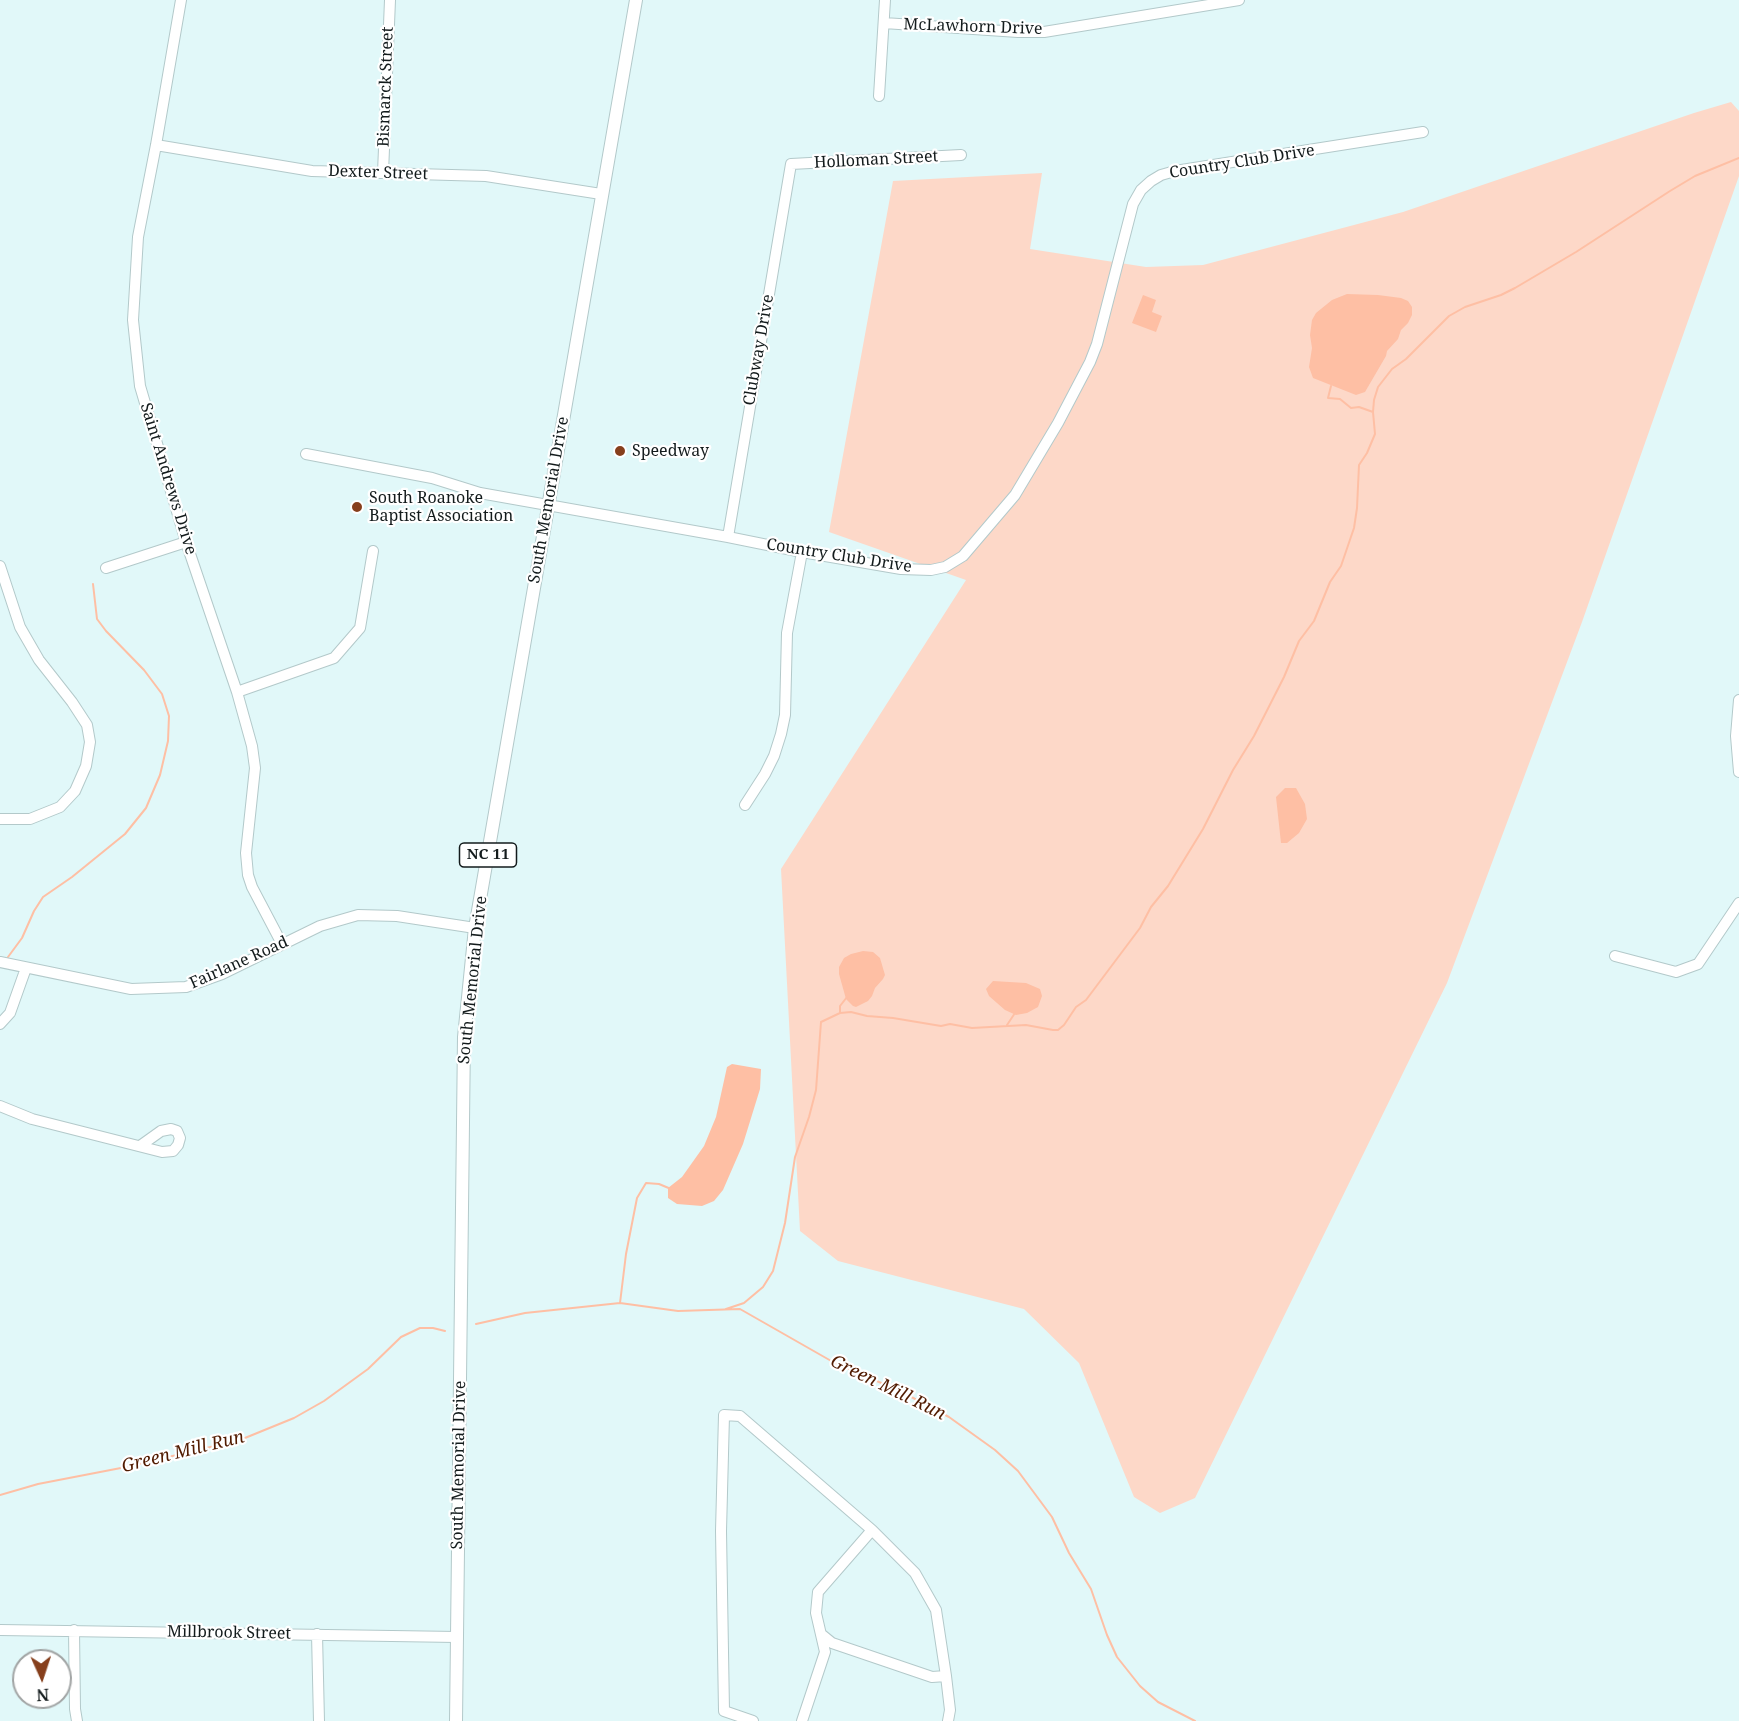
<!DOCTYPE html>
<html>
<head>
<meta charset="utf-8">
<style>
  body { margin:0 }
  #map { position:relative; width:1739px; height:1721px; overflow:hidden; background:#e1f8f9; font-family:"Noto Serif",serif }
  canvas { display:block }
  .north { position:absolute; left:12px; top:1649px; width:60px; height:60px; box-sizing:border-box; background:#fff; border:2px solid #a1a4a4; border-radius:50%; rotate:177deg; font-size:16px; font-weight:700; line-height:24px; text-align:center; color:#131b1c }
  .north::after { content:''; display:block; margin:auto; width:21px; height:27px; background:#863f1c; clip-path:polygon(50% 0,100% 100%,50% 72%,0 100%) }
</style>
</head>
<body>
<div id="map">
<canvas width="1739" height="1721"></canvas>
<div class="north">N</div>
</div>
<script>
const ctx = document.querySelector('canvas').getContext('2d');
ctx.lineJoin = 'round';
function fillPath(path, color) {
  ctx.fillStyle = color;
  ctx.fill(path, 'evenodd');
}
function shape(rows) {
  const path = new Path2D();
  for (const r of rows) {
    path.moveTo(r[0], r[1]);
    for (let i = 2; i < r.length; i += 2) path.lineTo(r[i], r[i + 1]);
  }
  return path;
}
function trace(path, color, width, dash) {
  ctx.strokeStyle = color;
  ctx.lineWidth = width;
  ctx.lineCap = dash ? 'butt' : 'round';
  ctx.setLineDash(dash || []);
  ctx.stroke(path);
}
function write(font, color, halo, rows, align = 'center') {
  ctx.font = font + ' "Noto Serif",serif';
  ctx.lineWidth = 4.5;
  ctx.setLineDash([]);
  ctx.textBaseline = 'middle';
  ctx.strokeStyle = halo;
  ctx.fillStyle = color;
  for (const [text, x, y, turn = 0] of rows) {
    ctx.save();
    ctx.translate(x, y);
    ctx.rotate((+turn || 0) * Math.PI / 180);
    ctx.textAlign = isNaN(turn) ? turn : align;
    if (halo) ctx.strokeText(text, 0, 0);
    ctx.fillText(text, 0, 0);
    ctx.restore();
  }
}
const green = shape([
  [1731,102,1739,111,1739,176,1582,622,1447,983,1195,1498,1160,1513,1134,1497,1079,1363,1024,1309,838,1261,800,1231,781,869,966,580,829,532,893,181,1042,173,1030,249,1146,267,1203,265,1403,212,1694,113]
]);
const water = shape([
  [1347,294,1378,295,1401,298,1408,301,1412,307,1412,315,1408,323,1401,330,1398,339,1387,351,1386,356,1365,392,1356,395,1313,378,1309,367,1312,348,1310,335,1312,320,1316,313,1332,300],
  [1143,295,1156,300,1152,312,1162,316,1156,332,1132,323],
  [1285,788,1296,788,1305,804,1307,819,1299,833,1287,843,1281,843,1276,797],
  [863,951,873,952,880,958,885,975,883,979,875,988,872,996,868,1001,856,1007,853,1006,846,999,839,974,839,967,844,958,851,954],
  [993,981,1026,983,1040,989,1042,996,1038,1007,1027,1013,1016,1015,1005,1010,989,996,986,989],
  [732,1064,761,1069,760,1089,743,1144,723,1190,714,1201,702,1206,677,1204,668,1198,668,1188,682,1177,704,1146,716,1117,727,1067]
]);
const stream = shape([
  [1331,386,1328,398,1340,399,1351,408,1359,407,1373,412],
  [8,957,22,938,34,911,43,897,72,877,125,834,146,808,160,775,168,741,169,716,162,694,144,670,106,631,97,619,93,584],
  [840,1013,840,1006,847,997],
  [1007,1025,1015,1013],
  [620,1303,626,1254,637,1198,646,1183,659,1184,671,1189],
  [726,1309,744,1303,763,1287,773,1271,785,1223,795,1157,809,1117,816,1090,821,1022,840,1013,851,1012,867,1016,893,1018,941,1026,950,1024,972,1028,1026,1025,1053,1030,1058,1030,1064,1025,1076,1007,1086,1000,1140,928,1151,907,1168,886,1203,829,1233,770,1254,736,1284,677,1299,641,1314,621,1330,582,1341,566,1354,528,1357,508,1359,465,1367,453,1375,434,1373,412,1374,400,1378,387,1392,369,1406,359,1449,316,1465,307,1501,295,1515,288,1576,252,1670,191,1695,176,1739,158],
  [476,1324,525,1313,620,1303,678,1311,740,1309,833,1362,902,1392,949,1417,995,1450,1018,1471,1052,1517,1069,1553,1091,1589,1107,1635,1117,1657,1140,1686,1158,1702,1195,1721],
  [0,1495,38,1484,126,1467,240,1440,294,1418,324,1401,368,1369,401,1337,420,1328,433,1328,445,1331]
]);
const minor = shape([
  [181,0,156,145,138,237,133,320,140,386,186,542,237,692,252,746,255,768,246,853,248,875,252,887,282,944],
  [884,23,1018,32,1044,32,1239,0],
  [879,96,885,0],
  [156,145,312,171,486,176,601,194],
  [383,173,390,0],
  [306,454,432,478,480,493,728,537,802,552,901,569,931,570,945,567,963,556,1015,495,1058,423,1090,362,1097,344,1133,204,1141,190,1151,181,1161,175,1175,171,1423,132],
  [728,537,791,164,961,155],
  [0,566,20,627,39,660,72,702,87,725,90,742,86,766,75,791,60,807,30,819,0,819],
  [106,568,186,542],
  [237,692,334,658,360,628,373,551],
  [1739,700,1736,736,1739,772],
  [745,805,765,774,774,756,781,734,785,715,787,633,802,552],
  [1615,956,1676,972,1698,964,1739,903],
  [0,962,131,989,186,987,222,974,320,926,358,915,397,916,475,928],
  [0,1024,10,1013,26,968],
  [0,1106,32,1119,162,1152,173,1151,178,1145,180,1138,177,1131,171,1129,161,1131,140,1146],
  [0,1630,457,1637],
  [74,1630,75,1709,77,1721],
  [317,1634,319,1721],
  [821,1634,832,1643,932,1677,946,1676],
  [753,1721,724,1711,721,1531,724,1415,740,1416,872,1530,915,1573,936,1610,946,1676,950,1710,948,1721],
  [802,1721,825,1652,816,1613,818,1592,872,1530]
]);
const major = shape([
  [456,1721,464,1037,475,928,636,0]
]);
const markers = [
  [620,451,6,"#863f1c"],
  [357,507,6,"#863f1c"]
];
const shields = [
  [488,855,57]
];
const shieldNames = [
  ["NC 11",488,855]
];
const streetNames = [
  ["McLawhorn Drive",973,27,2],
  ["Bismarck Street",386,87,-88],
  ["Holloman Street",876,160,-3],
  ["Country Club Drive",1242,162,-9],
  ["Dexter Street",378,173,2],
  ["Clubway Drive",759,350,-80],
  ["Saint Andrews Drive",168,479,73],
  ["South Memorial Drive",549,500,-80],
  ["Country Club Drive",839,556,9],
  ["Fairlane Road",239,963,-24],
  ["South Memorial Drive",473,980,-84],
  ["South Memorial Drive",459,1465,-89],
  ["Millbrook Street",229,1633,1]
];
const poiNames = [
  ["Speedway",632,451],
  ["South Roanoke",369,498],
  ["Baptist Association",369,516]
];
const waterNames = [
  ["Green Mill Run",888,1388,26],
  ["Green Mill Run",183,1452,-14]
];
fillPath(green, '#fdd8c8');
fillPath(water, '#febfa4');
trace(stream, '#febfa4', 2);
trace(minor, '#b3c9ca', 12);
trace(major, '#b3c9ca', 14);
trace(minor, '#fff', 10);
trace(major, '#fff', 12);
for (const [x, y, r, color] of markers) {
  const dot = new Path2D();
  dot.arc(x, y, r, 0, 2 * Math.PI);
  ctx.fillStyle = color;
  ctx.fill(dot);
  trace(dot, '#fff', 2);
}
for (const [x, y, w] of shields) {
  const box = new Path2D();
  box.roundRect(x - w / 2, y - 12, w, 24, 4.5);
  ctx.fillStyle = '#fff';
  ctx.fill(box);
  trace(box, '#131b1c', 1.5);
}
write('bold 15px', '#131b1c', null, shieldNames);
write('16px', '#131b1c', '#fff', streetNames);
write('16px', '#131b1c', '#fff', poiNames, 'left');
write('italic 18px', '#511b00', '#fff', waterNames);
</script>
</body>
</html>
